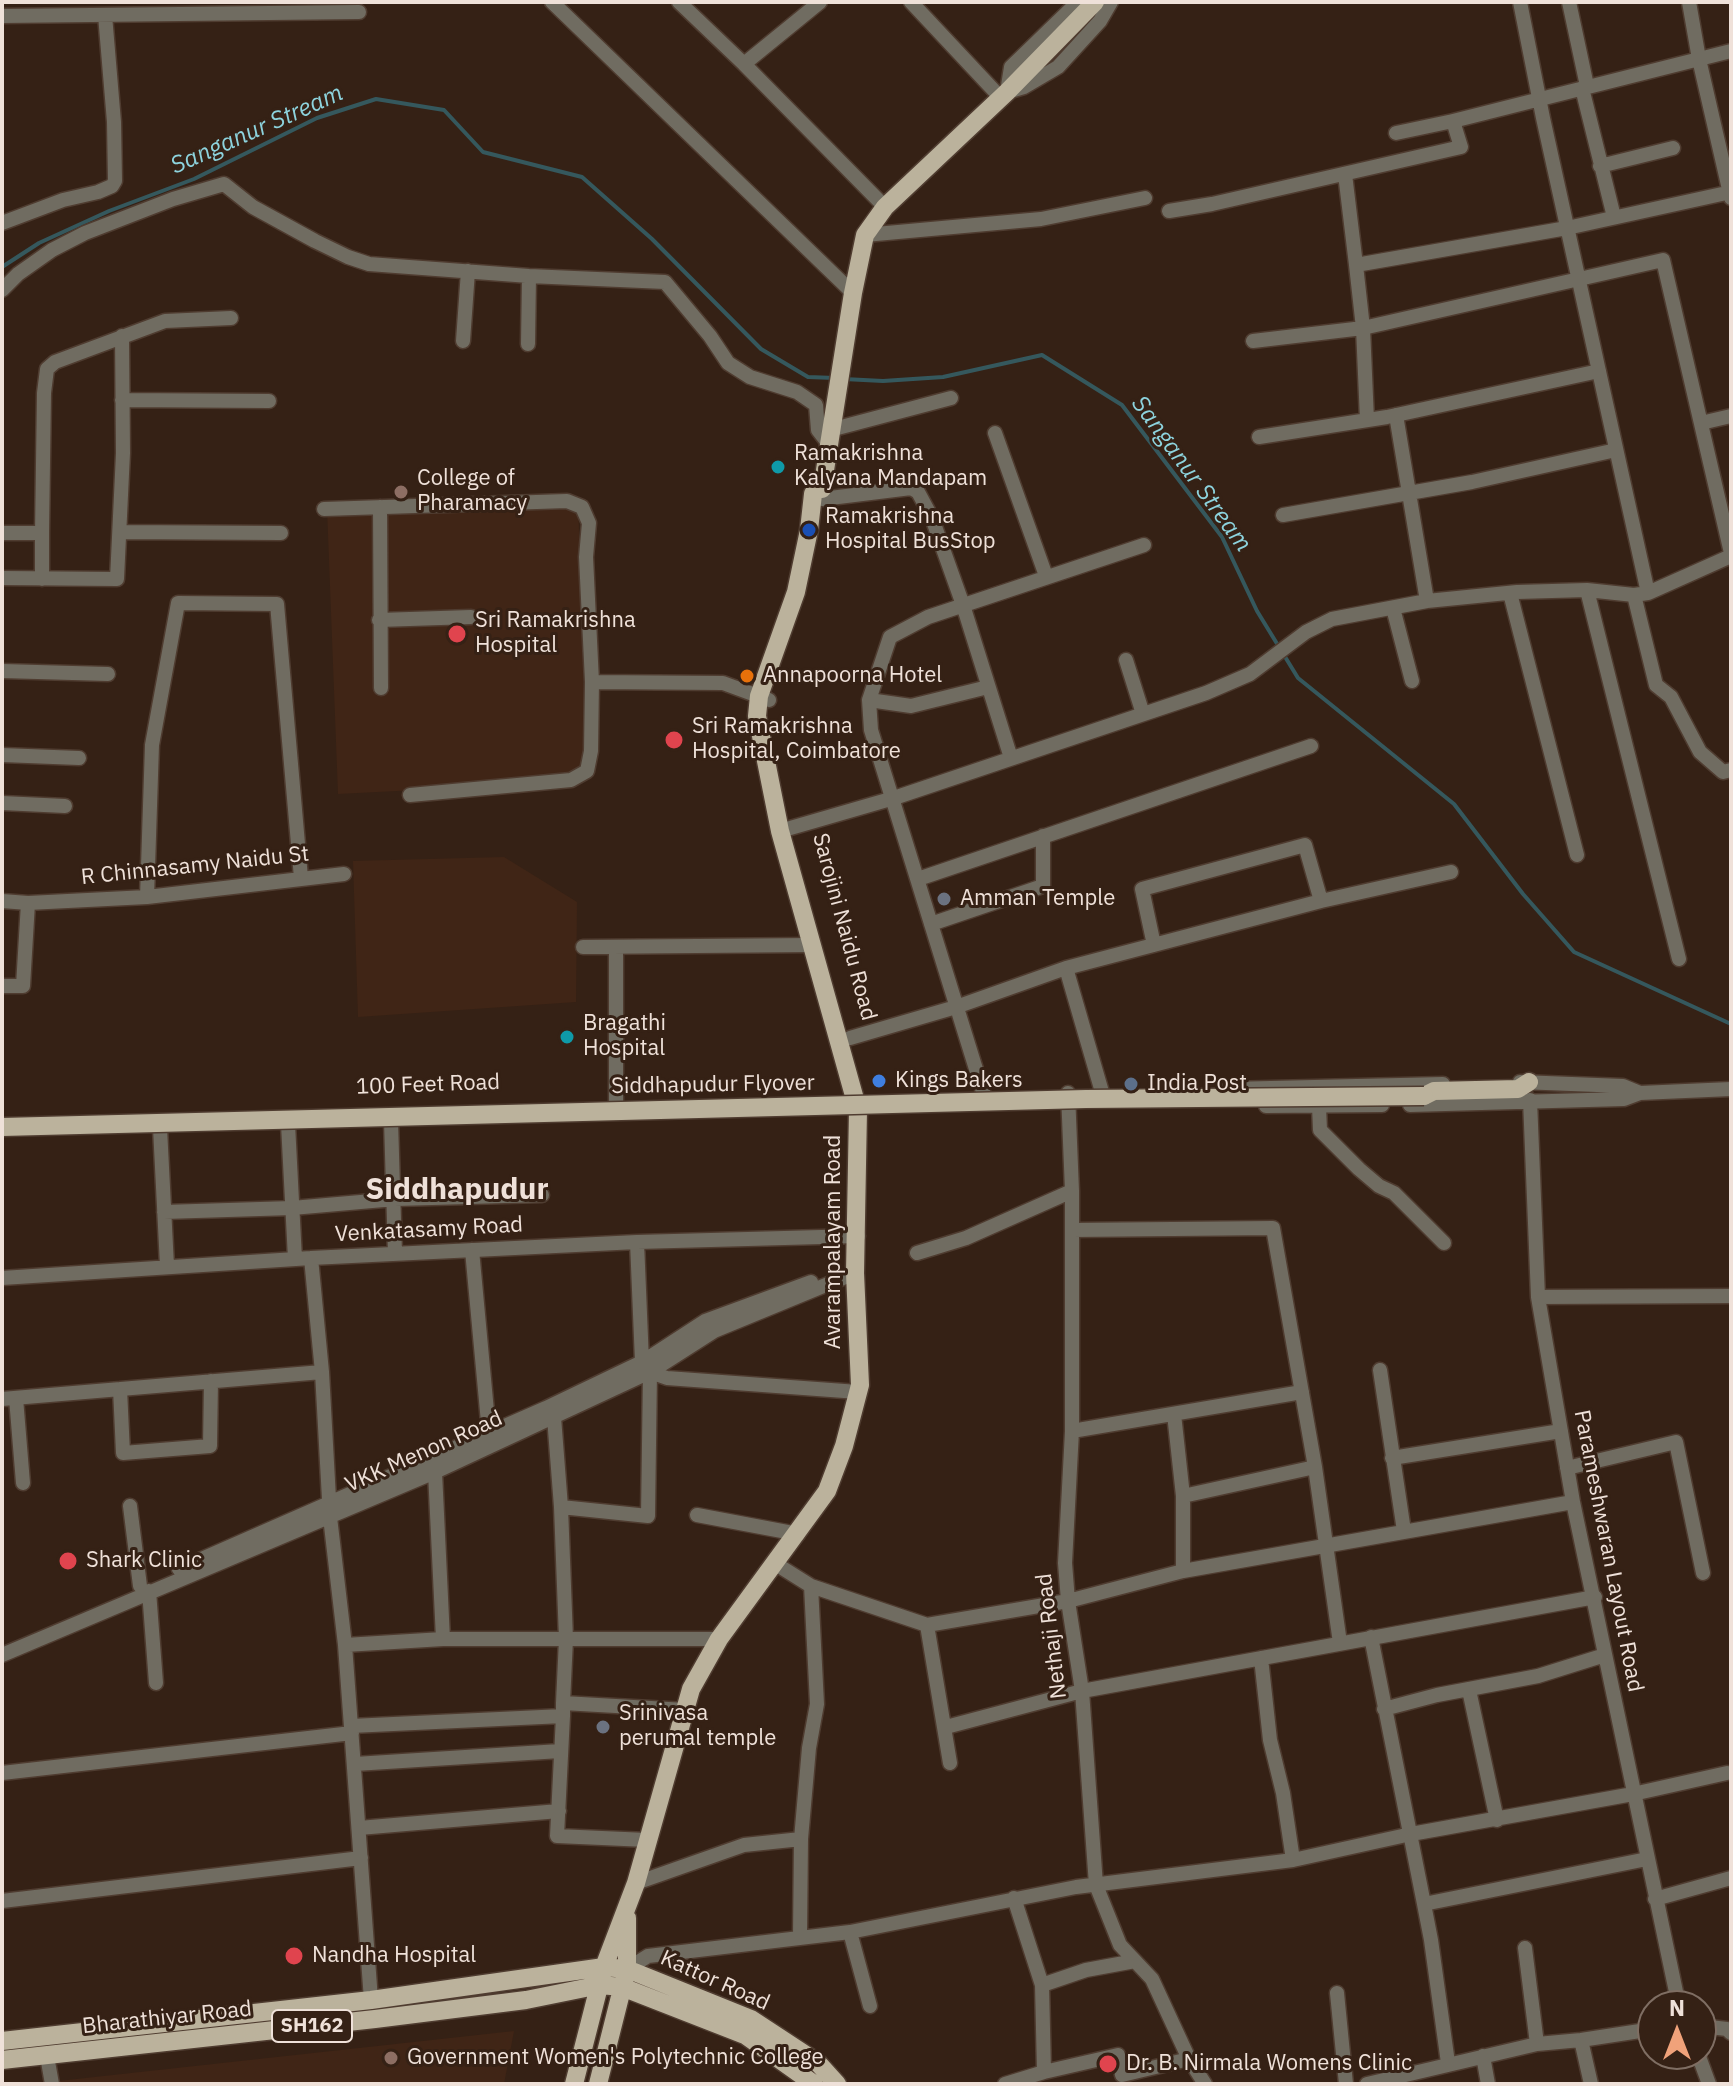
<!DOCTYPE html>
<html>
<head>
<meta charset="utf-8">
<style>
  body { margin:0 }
  #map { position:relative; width:1733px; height:2086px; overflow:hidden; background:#352115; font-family:"IBM Plex Sans",sans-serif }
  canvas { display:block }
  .frame { position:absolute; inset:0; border:4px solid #efe1d9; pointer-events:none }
  .north { position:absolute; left:1637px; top:1990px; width:80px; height:80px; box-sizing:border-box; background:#352115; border:2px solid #7f6e63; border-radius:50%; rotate:0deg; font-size:22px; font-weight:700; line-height:32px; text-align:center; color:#efe1d9 }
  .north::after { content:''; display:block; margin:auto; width:28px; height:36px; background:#f0a27a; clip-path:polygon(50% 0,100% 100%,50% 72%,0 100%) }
</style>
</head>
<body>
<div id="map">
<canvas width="1733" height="2086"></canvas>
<div class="frame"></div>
<div class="north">N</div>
</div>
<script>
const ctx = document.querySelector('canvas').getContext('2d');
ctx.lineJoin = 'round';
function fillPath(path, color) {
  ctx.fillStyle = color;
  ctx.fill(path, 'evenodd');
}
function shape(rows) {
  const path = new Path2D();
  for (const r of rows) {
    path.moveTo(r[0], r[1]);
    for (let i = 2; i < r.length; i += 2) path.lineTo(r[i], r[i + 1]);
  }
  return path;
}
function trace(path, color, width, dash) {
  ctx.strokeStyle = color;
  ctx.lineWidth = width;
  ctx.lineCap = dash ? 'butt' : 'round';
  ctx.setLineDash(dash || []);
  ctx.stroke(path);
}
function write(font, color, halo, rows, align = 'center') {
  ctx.font = font + ' "IBM Plex Sans",sans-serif';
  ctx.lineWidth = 6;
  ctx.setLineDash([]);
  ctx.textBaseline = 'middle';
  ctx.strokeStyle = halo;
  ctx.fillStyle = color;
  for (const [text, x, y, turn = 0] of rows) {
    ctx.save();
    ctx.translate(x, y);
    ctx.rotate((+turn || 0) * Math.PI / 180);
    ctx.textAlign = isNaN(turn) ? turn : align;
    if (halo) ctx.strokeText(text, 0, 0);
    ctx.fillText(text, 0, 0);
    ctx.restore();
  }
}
const built = shape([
  [578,500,586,761,567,775,475,787,338,794,327,508],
  [504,857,577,902,576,1002,358,1017,353,861],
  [514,2031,504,2084,31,2084]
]);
const stream = shape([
  [2,267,39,243,109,211,194,179,317,118,376,99,444,110,483,152,582,177,652,239,761,349,808,377,835,378],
  [844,379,883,381,943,377,1042,355,1122,405,1222,537,1257,611,1298,678,1454,804,1523,894,1574,952,1731,1024]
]);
const minor = shape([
  [552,2,853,293],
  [679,2,744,64,885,207],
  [911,2,1001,98],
  [1078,2,1011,67,1007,92,1024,87,1058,67,1100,21,1111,2],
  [1520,2,1543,118,1648,593],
  [1569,2,1587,86],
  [1689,2,1699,59,1731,198],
  [2,16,359,12],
  [744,64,820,2],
  [1582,88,1614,217],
  [1396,133,1453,121],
  [1600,166,1673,148],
  [1345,174,1356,265,1567,228,1731,192],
  [1169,211,1212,204,1461,147,1453,121,1731,51],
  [2,223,63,200,98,192,112,186,115,181,114,122,105,15],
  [865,235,1041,219,1145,198],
  [1356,265,1363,328,1367,420],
  [2,290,18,274,52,250,85,233,173,199,224,184,253,207,315,241,348,257,369,264,529,276,665,282,710,336,728,363,750,377,797,392,816,405,818,430,828,443],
  [463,341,468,271],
  [1253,341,1363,328,1663,260,1731,553],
  [528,344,529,276],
  [122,400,269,401],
  [1396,415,1427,601],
  [1701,423,1731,416],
  [830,430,951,398],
  [995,433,1046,576],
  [1259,437,1387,417,1599,371],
  [822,499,911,488,918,492,932,518,963,605,1011,758],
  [380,507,381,688],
  [324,509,567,501,582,507,589,523,586,557,592,682,591,751,587,771,571,780,410,795],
  [1283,515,1472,482,1616,450],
  [120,532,281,533],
  [2,533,42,533,44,393,47,369,55,362,165,321,231,318],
  [2,578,117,579,123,453,122,336],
  [42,579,42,533],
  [1587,590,1679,959],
  [1510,593,1577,855],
  [1634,595,1656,685,1671,697,1700,752,1723,772,1731,770],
  [1393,608,1412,681],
  [379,620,471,617],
  [1126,660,1143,714],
  [2,671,108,674],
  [592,682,723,683,769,700],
  [869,700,911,706,988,687],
  [2,755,79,758],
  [2,803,65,806],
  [780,831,894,798,1206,693,1250,674,1306,632,1332,619,1427,601,1517,592,1587,590,1634,595,1648,593,1731,556],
  [918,879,1311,746],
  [147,897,152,745,178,603,277,604,301,878],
  [2,901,28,903,147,897,344,874],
  [931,924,1043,886,1043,836],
  [1154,945,1142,889,1305,845,1321,901],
  [583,947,812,945],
  [1066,968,1102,1092],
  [2,986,23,986,28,903],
  [850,1038,956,1007,1066,968,1321,901,1451,872],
  [1520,1082,1623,1086,1640,1093],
  [1228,1089,1443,1084],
  [1068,1093,1072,1191,1072,1431,1065,1563,1068,1601,1082,1691,1096,1885,1120,1945,1152,1979,1189,2059,1205,2084],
  [984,1095,871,730,869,700,890,637,928,617,1144,545],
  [1530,1100,1538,1297,1573,1502,1679,2006],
  [616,1103,616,948],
  [1410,1105,1624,1099,1640,1093,1731,1089],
  [1266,1106,1382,1105],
  [1319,1106,1320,1130,1359,1169,1379,1186,1394,1193,1444,1243],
  [391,1121,395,1254],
  [288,1124,295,1259],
  [160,1128,167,1266],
  [164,1212,292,1208,395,1199,542,1195],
  [1072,1230,1273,1228,1315,1467,1340,1643],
  [637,1242,642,1362,647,1368],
  [472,1250,489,1433],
  [917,1253,966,1238,1072,1191],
  [311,1258,322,1372,330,1517,345,1645,371,2000],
  [2,1278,311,1258,637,1242,858,1236],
  [1538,1297,1731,1296],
  [1380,1370,1404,1531],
  [120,1389,123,1453,210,1446,211,1381],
  [16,1398,23,1483],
  [2,1399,322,1372],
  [1174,1414,1183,1496,1183,1571],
  [554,1417,561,1507,648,1516,650,1372,667,1378,858,1392],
  [1072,1431,1302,1392],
  [1392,1458,1561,1431],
  [432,1464,435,1472,443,1639],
  [1567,1468,1676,1442,1703,1573],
  [1183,1496,1315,1467],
  [130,1506,140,1586],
  [561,1507,566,1639,563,1703],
  [697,1515,798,1534],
  [776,1564,811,1586,927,1625,1068,1601,1183,1571,1573,1502],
  [179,1569,546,1408,642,1362,705,1321,811,1282],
  [149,1591,156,1683],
  [927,1625,950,1763],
  [1371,1637,1424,1904],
  [345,1645,443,1639,719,1639],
  [2,1655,435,1472,650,1372,714,1331,855,1273],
  [1261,1658,1270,1740,1283,1793,1293,1860],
  [1469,1690,1497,1820],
  [1384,1709,1437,1695,1538,1676,1605,1655],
  [563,1716,557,1836,647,1840],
  [351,1726,563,1716,563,1703,686,1710],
  [946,1727,1082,1691,1595,1597],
  [355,1764,560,1751],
  [2,1773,352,1733],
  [359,1828,559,1811],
  [636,1883,744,1845,801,1839],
  [1014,1898,1042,1985,1086,1970,1135,1961],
  [1655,1899,1731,1878],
  [2,1901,361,1858],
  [850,1932,870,2006],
  [800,1936,801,1839,809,1748,817,1704,811,1586],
  [1525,1948,1537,2044],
  [627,1969,648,1956,850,1932,1076,1887,1293,1860,1411,1834,1633,1794,1727,1773],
  [1042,1985,1044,2072],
  [1337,1993,1346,2084],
  [1701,2026,1727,2029,1731,2033],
  [1581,2040,1591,2084],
  [1698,2054,1709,2084],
  [47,2056,52,2084],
  [1483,2056,1488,2084],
  [1448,2063,1431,1940,1424,1904,1647,1859],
  [1005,2084,1044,2072,1118,2055,1122,2075,1189,2059],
  [1367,2084,1537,2044,1581,2040,1653,2029]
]);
const major = shape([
  [822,489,853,293,865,235,885,207,1007,92,1095,2],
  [1424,1096,1434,1091,1518,1089,1529,1082],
  [2,2041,371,2000,604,1967,627,1969,751,2019,818,2063,837,2084],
  [2,2060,375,2019,526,2000,600,1985,622,1987,745,2035,814,2084],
  [574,2084,604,1967,636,1883,691,1689,719,1639,827,1491,844,1446,860,1385,855,1273,858,1110,780,831,757,716,759,696,796,592,809,530,813,494,822,479],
  [598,2084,627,1969,627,1918]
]);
const majorBridge = shape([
  [2,1127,1086,1099,1424,1096]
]);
const markers = [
  [778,467,8,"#0f9aa8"],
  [401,492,8,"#8d6e63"],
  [809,530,8,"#1a4fb4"],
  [457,634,10,"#e0444e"],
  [747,676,8,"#e8710a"],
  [674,740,10,"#e0444e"],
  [944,899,8,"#6b7280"],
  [567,1037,8,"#0f9aa8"],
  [879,1081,8,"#3f7fe0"],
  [1131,1084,8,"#5c6f8a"],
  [68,1561,10,"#e0444e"],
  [603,1727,8,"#6b7280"],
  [294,1956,10,"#e0444e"],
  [391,2058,8,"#8d6e63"],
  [1108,2064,10,"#e0444e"]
];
const shields = [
  [312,2026,80]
];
const shieldNames = [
  ["SH162",312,2026]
];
const poiNames = [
  ["Ramakrishna",794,454],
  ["Kalyana Mandapam",794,479],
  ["College of",417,479],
  ["Pharamacy",417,504],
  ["Ramakrishna",825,517],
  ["Hospital BusStop",825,542],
  ["Sri Ramakrishna",475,621],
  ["Hospital",475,646],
  ["Annapoorna Hotel",763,676],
  ["Sri Ramakrishna",692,727],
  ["Hospital, Coimbatore",692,752],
  ["Amman Temple",960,899],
  ["Bragathi",583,1024],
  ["Hospital",583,1049],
  ["Kings Bakers",895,1081],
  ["India Post",1147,1084],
  ["Shark Clinic",86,1561],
  ["Srinivasa",619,1714],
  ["perumal temple",619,1739],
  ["Nandha Hospital",312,1956],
  ["Government Women's Polytechnic College",407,2058],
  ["Dr. B. Nirmala Womens Clinic",1126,2064]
];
const streetNames = [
  ["R Chinnasamy Naidu St",195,866,-6],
  ["Sarojini Naidu Road",844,927,75],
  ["100 Feet Road",428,1085,-2],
  ["Siddhapudur Flyover",713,1085,-1],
  ["Venkatasamy Road",429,1230,-3],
  ["Avarampalayam Road",834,1242,-90],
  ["VKK Menon Road",424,1452,-24],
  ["Parameshwaran Layout Road",1608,1551,79],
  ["Nethaji Road",1052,1636,-97],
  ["Kattor Road",715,1981,24],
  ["Bharathiyar Road",167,2018,-6]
];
const waterNames = [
  ["Sanganur Stream",257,130,-24],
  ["Sanganur Stream",1191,474,54]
];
const districtNames = [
  ["Siddhapudur",457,1190]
];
fillPath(built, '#402516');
trace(stream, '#35585d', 4);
trace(minor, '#4f3c30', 17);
trace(major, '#4f3c30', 21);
trace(minor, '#706c61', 14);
trace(major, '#bbb29c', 18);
trace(majorBridge, '#4f3c30', 21, []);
trace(majorBridge, '#bbb29c', 18);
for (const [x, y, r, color] of markers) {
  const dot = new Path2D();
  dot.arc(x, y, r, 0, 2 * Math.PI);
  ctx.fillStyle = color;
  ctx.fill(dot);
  trace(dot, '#352115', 3);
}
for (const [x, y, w] of shields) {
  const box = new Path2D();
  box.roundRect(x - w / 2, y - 16, w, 32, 6);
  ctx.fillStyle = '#352115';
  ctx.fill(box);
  trace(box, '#efe1d9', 2);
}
write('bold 20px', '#efe1d9', null, shieldNames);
write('22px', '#efe1d9', '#352115', poiNames, 'left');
write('22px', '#efe1d9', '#352115', streetNames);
write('italic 24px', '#8dd3dd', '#352115', waterNames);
write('bold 30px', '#efe1d9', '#352115', districtNames);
</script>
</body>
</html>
